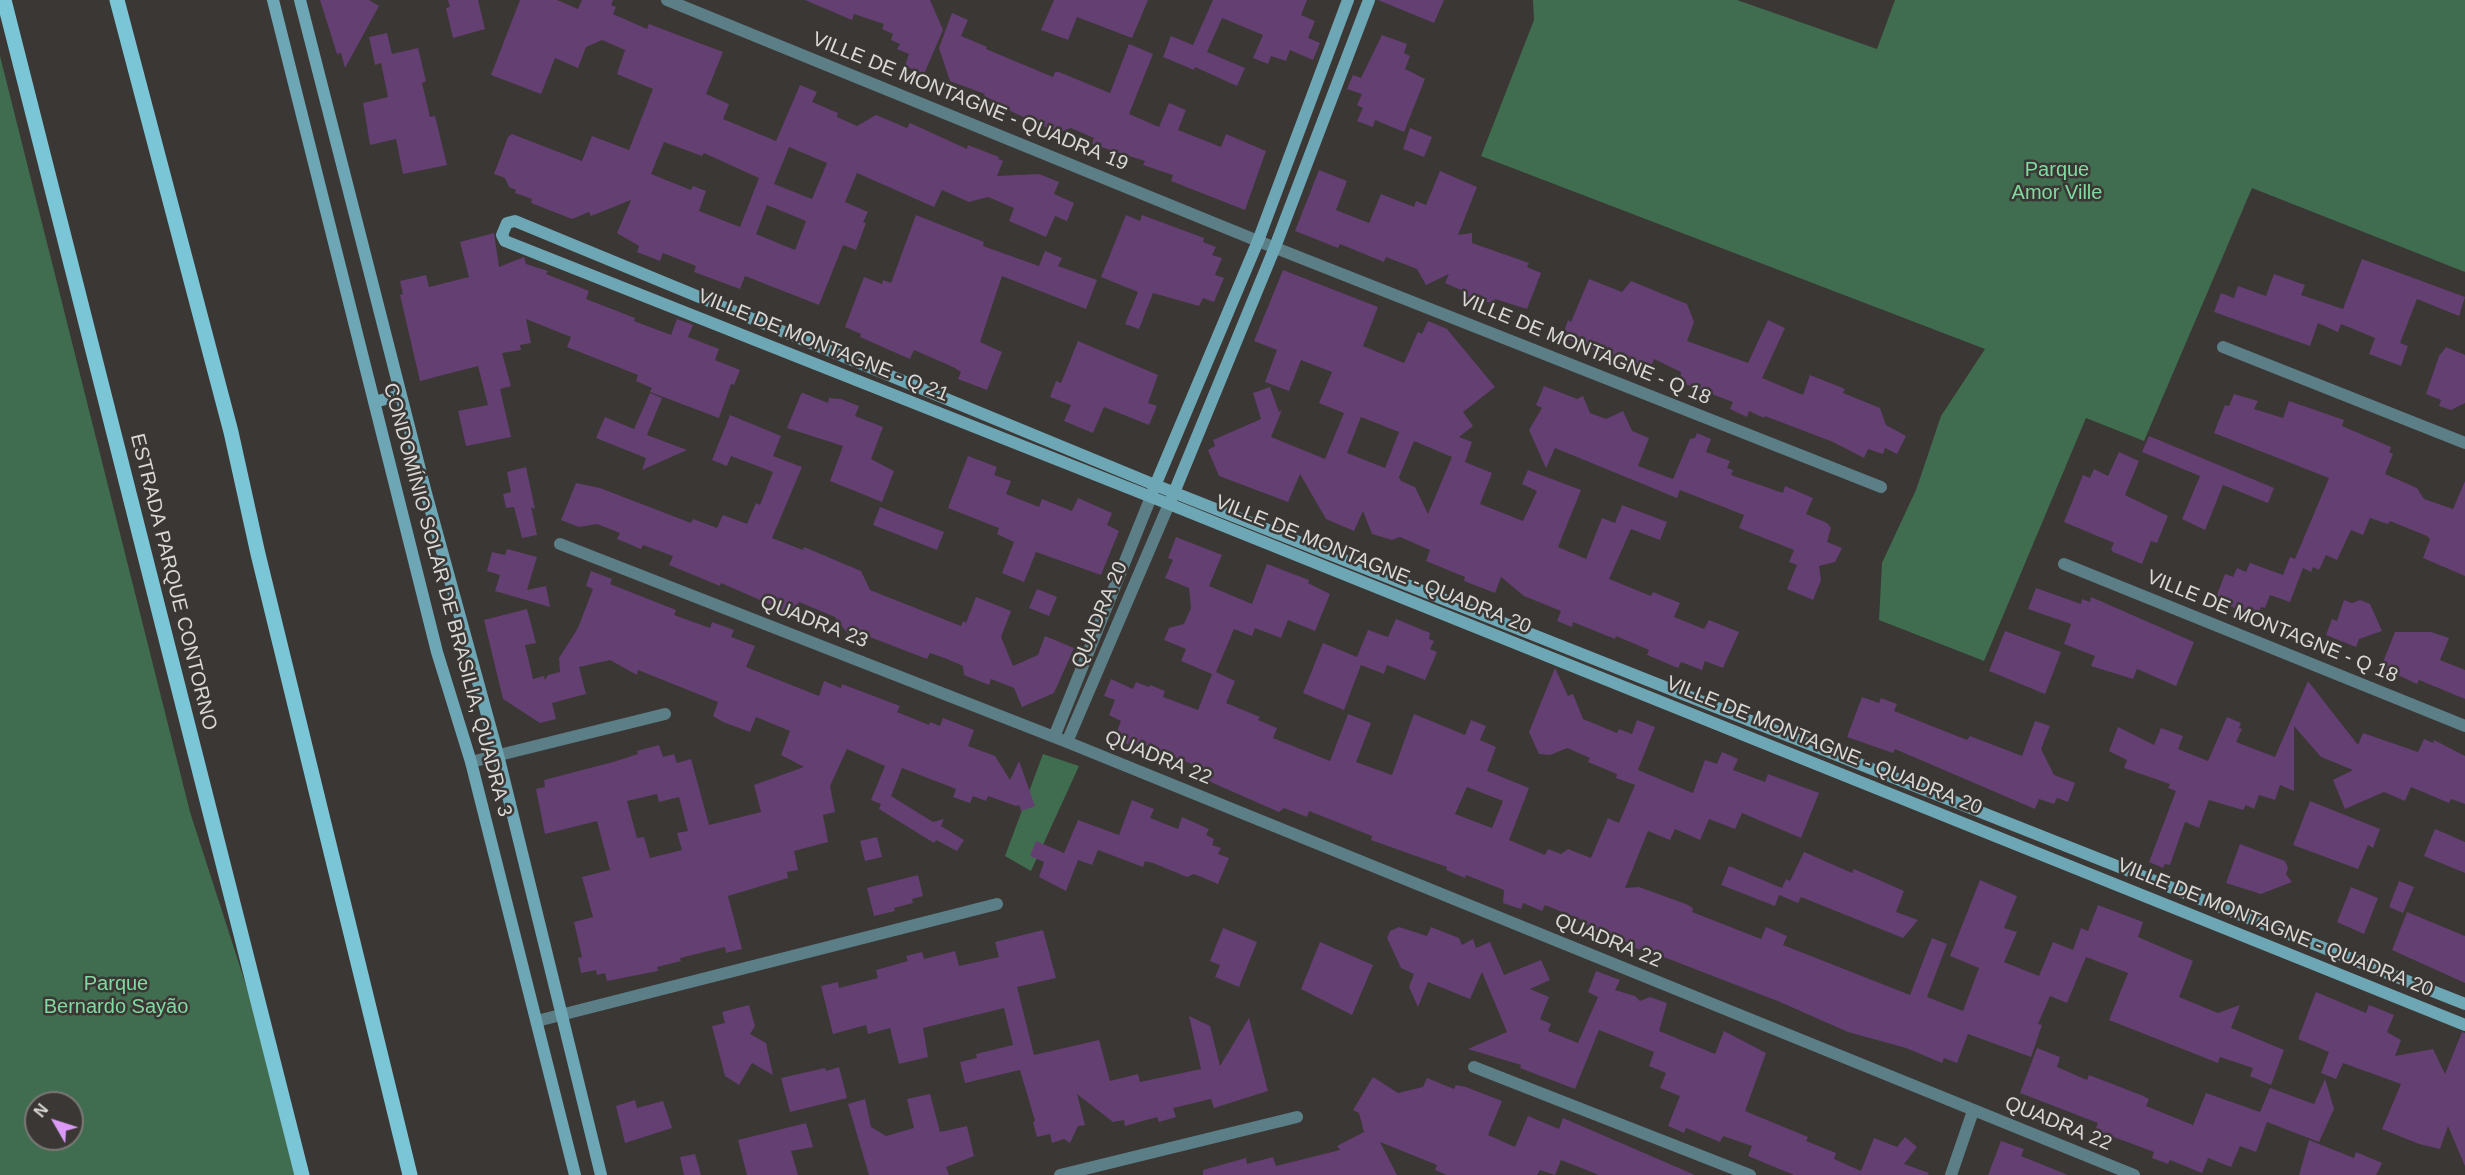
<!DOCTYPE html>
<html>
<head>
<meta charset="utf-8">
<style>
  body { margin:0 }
  #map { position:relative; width:2465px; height:1175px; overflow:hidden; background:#3a3734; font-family:Arial,sans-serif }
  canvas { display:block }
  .north { position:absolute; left:24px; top:1091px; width:60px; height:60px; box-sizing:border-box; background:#3a3734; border:2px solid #7a7775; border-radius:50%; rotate:309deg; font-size:16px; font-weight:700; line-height:24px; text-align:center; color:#d9d8d6 }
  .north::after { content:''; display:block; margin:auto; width:21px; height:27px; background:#da9af6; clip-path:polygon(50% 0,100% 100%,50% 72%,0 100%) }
</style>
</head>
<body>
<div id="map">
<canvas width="2465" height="1175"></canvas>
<div class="north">N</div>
</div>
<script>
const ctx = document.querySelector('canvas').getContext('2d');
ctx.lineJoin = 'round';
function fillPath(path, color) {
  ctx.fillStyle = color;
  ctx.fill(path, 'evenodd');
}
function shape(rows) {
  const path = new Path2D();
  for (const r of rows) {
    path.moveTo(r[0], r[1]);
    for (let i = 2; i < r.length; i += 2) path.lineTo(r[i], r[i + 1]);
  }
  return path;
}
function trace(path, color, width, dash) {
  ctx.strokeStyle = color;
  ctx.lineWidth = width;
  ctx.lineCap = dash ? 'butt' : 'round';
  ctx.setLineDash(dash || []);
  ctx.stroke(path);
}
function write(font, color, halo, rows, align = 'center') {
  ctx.font = font + ' Arial,sans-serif';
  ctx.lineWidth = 5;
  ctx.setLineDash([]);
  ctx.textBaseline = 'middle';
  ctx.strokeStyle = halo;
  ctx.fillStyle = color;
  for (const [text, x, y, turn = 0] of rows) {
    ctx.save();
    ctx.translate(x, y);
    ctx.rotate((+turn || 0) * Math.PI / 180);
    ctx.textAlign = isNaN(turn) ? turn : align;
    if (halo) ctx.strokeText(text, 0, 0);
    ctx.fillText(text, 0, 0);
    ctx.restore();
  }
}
const green = shape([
  [1533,0,1737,0,1877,49,1895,0,2465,0,2465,272,2252,188,2144,441,2086,418,1984,661,1879,620,1882,563,1916,490,1941,416,1985,349,1481,156,1534,20],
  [0,56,190,812,286,1109,302,1175,0,1175],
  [36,1103,72,1103,72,1139,36,1139],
  [1043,754,1079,766,1031,871,1005,856]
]);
const building = shape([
  [320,0,369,0,379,6,345,68,341,53,337,54],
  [448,0,478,0,485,29,453,38,446,8,450,7],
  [520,0,557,0,578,9,582,0,613,0,611,5,616,7,613,14,647,29,649,24,723,52,706,94,729,104,723,119,776,141,800,85,817,92,812,102,838,113,837,117,857,126,876,115,907,128,910,123,967,149,968,145,999,157,998,159,1003,161,997,176,1039,174,1059,182,1054,194,1074,203,1067,221,1055,216,1046,237,1009,221,1014,208,988,197,969,202,942,190,934,207,857,173,845,202,868,212,863,222,866,223,856,250,843,245,819,305,745,276,740,289,694,272,696,266,663,253,660,261,637,252,639,246,617,233,631,200,591,216,589,212,572,219,531,203,532,199,515,193,516,190,509,187,505,178,494,174,508,137,512,134,582,161,592,136,629,150,653,89,617,74,625,50,602,40,586,47,578,68,555,58,541,94,491,75],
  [664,142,702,156,704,153,759,178,740,227,699,211,706,191,693,186,691,190,651,174],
  [789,147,827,163,812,199,774,184],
  [767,205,806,221,795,250,756,234],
  [805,0,930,0,943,30,924,74,905,66,909,54,897,49,900,44,891,40,893,34,882,29,884,24,854,14,852,20],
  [1054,0,1148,0,1132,38,1077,17,1068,40,1041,30],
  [1213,0,1307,0,1301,15,1315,21,1308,38,1320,43,1313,60,1290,50,1286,61,1271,56,1268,64,1253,58,1263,35,1222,18,1207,52,1245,68,1237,86,1195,67,1194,70,1163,57,1171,36,1193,45],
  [1378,0,1444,0,1434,23],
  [952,13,968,20,961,36,987,47,986,49,1053,77,1055,72,1059,72,1110,93,1129,44,1153,54,1129,114,1159,127,1169,103,1186,110,1178,130,1221,147,1226,134,1266,151,1245,210,1171,181,1173,175,1143,165,1145,161,1092,144,1094,138,1071,128,1058,133,1004,108,999,110,995,101,984,96,985,94,950,81,939,48],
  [387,33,392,54,418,48,426,81,422,83,430,117,435,116,447,165,403,174,396,139,370,145,363,103,388,97,381,63,375,65,369,37],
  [1382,35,1407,44,1404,53,1410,56,1405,69,1425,79,1404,132,1375,120,1373,127,1357,121,1363,108,1357,105,1362,94,1347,89,1353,75,1361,78],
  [1410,128,1432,137,1424,157,1403,149],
  [1319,170,1347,181,1336,210,1369,223,1381,194,1414,207,1416,201,1426,205,1440,171,1477,187,1458,235,1472,233,1472,243,1529,263,1527,267,1541,273,1527,309,1495,299,1493,304,1477,298,1463,305,1468,293,1445,283,1449,274,1426,285,1417,269,1386,257,1384,262,1340,244,1338,248,1295,231],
  [916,215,984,242,983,246,1039,266,1045,251,1062,258,1058,266,1097,280,1086,309,1002,276,980,342,1002,352,987,390,958,379,961,372,953,367,914,350,910,359,860,337,861,334,845,327,864,277,882,284,883,280,891,283],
  [1126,215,1140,221,1142,215,1204,238,1203,242,1216,247,1212,255,1222,258,1215,275,1224,278,1214,302,1203,298,1199,306,1153,293,1139,329,1125,324,1138,292,1101,277],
  [494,233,499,267,524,257,526,264,548,271,546,274,589,291,586,299,635,318,634,321,671,335,677,319,693,325,688,337,719,349,715,360,740,370,734,385,731,384,719,418,650,392,652,388,636,381,638,375,567,347,571,337,526,319,531,343,520,345,521,350,502,353,511,386,500,389,511,437,466,446,458,411,488,405,478,366,420,381,400,295,403,294,400,281,426,275,429,287,469,277,460,242],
  [2362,259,2465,297,2459,316,2417,299,2400,343,2408,346,2401,366,2369,354,2375,338,2341,324,2338,332,2318,323,2310,346,2214,312,2221,293,2234,298,2238,286,2266,296,2274,274,2305,285,2301,295,2343,309],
  [1283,270,1378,307,1363,346,1404,363,1418,332,1422,334,1428,321,1447,329,1495,387,1463,412,1473,426,1459,437,1472,442,1465,462,1492,473,1480,504,1523,521,1537,491,1522,484,1528,470,1581,490,1558,547,1586,559,1602,518,1615,523,1622,505,1667,522,1660,540,1631,529,1609,579,1651,596,1653,592,1680,603,1674,617,1704,629,1709,620,1739,632,1723,668,1705,661,1702,670,1681,662,1678,668,1647,655,1649,650,1616,636,1615,639,1573,622,1572,627,1557,621,1561,611,1524,596,1501,577,1495,593,1464,581,1465,577,1426,561,1430,550,1400,537,1392,540,1372,534,1363,511,1354,531,1326,519,1300,474,1288,502,1219,476,1208,450,1215,446,1213,440,1261,419,1253,393,1270,387,1279,412,1282,410,1271,437,1325,459,1344,413,1319,403,1332,372,1301,360,1289,391,1265,382,1277,350,1254,341],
  [1361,417,1399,432,1385,468,1347,453],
  [1414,441,1452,457,1428,514,1415,487,1401,481,1399,477],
  [1589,279,1622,292,1631,281,1687,304,1694,322,1687,341,1748,363,1768,320,1785,328,1762,378,1803,395,1810,375,1845,389,1843,393,1880,408,1886,425,1906,436,1897,454,1885,448,1883,454,1868,449,1864,458,1833,442,1765,416,1764,418,1749,411,1747,417,1730,409,1733,402,1680,382,1681,372,1654,359,1649,371,1562,337,1568,320,1571,322],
  [1078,341,1158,375,1148,403,1157,406,1149,425,1104,407,1093,433,1064,421,1071,405,1050,397,1056,381,1061,383],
  [2446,347,2465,355,2465,403,2451,410,2439,406,2441,400,2426,394,2439,356],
  [1544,386,1577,399,1583,396,1590,413,1606,419,1623,411,1632,431,1649,438,1638,466,1673,479,1690,439,1695,438,1697,433,1711,439,1706,452,1730,461,1727,468,1733,470,1731,475,1783,493,1785,486,1813,498,1806,514,1827,523,1831,528,1827,542,1842,548,1835,562,1819,566,1821,580,1813,600,1787,589,1797,565,1789,562,1794,550,1739,528,1744,515,1680,490,1677,498,1555,448,1546,468,1529,430,1542,408,1536,405],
  [650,393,662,398,647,435,687,450,642,470,646,458,596,438,605,417,634,429],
  [803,393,828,403,829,398,841,399,859,406,855,416,883,427,871,459,894,471,882,502,830,481,843,446,787,428,801,394],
  [2234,394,2258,401,2254,409,2283,418,2289,401,2344,420,2342,426,2391,447,2389,452,2393,454,2385,474,2417,488,2424,499,2453,509,2465,481,2465,576,2423,558,2430,539,2427,536,2390,521,2388,524,2370,518,2363,535,2351,530,2337,560,2326,555,2319,570,2313,567,2311,572,2303,568,2290,602,2270,595,2265,608,2261,607,2257,617,2215,600,2225,574,2233,577,2237,568,2246,572,2250,563,2283,575,2290,557,2295,559,2329,478,2214,433,2225,405,2229,406],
  [730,415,781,436,773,456,802,467,772,538,803,550,804,547,861,571,870,590,961,626,963,621,966,623,976,597,1011,611,1001,637,1013,666,1038,655,1045,636,1074,648,1054,693,1022,707,1014,688,991,679,989,685,964,675,963,666,947,659,930,653,927,659,862,634,857,637,847,633,835,617,799,602,793,617,775,610,776,607,721,583,720,586,669,565,673,556,643,545,641,549,617,539,620,533,597,524,579,527,561,520,576,483,600,488,691,523,693,519,717,528,723,515,747,524,756,503,760,505,773,472,731,456,727,466,712,460],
  [2149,436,2274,488,2268,503,2223,485,2205,530,2182,519,2200,476,2142,452],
  [2119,452,2139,461,2125,495,2168,516,2157,543,2151,541,2142,564,2113,552,2111,549,2114,543,2064,522,2083,475,2090,478,2094,469,2108,476],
  [968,456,997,467,994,475,1011,481,1006,494,1039,507,1042,499,1072,511,1078,498,1112,513,1107,525,1119,531,1101,575,1036,552,1024,582,1002,573,1014,542,997,534,999,528,948,508],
  [526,467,535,509,531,507,537,535,522,538,514,507,506,508,503,494,511,492,507,472],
  [880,507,944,532,937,550,873,525],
  [1176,537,1222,555,1209,586,1252,604,1267,564,1309,580,1308,583,1330,594,1315,631,1288,620,1281,638,1255,628,1252,636,1234,629,1216,672,1235,681,1226,703,1260,717,1258,720,1277,728,1273,738,1330,761,1348,714,1371,723,1356,762,1392,775,1414,714,1465,735,1471,720,1486,726,1480,740,1496,747,1487,771,1529,788,1509,840,1545,855,1548,849,1561,854,1568,849,1591,858,1608,818,1619,823,1635,785,1616,778,1617,774,1588,762,1590,758,1567,748,1550,755,1539,754,1529,732,1555,668,1568,696,1573,694,1583,719,1617,733,1619,729,1632,734,1637,720,1655,727,1638,770,1693,793,1705,760,1717,764,1722,752,1738,759,1733,770,1765,782,1768,774,1819,793,1801,838,1742,813,1735,829,1709,819,1700,840,1675,829,1670,840,1648,831,1625,888,1639,887,1686,904,1693,908,1692,912,1761,939,1766,927,1787,936,1783,945,1910,995,1932,938,1947,944,1927,997,1963,1011,1979,968,1950,956,1980,880,2017,896,2004,928,2017,932,2004,962,2039,976,2053,942,2073,950,2081,928,2088,931,2098,905,2143,922,2138,937,2193,961,2179,997,2218,1013,2240,1005,2231,1028,2284,1050,2271,1085,2250,1076,2253,1068,2220,1057,2218,1063,2109,1020,2128,973,2086,957,2067,1003,2050,996,2038,1024,2042,1025,2031,1057,1968,1034,1957,1063,1944,1058,1942,1063,1906,1048,1848,1032,1780,1002,1669,959,1632,947,1633,945,1581,923,1582,920,1545,905,1542,911,1523,903,1521,909,1503,903,1504,890,1466,875,1465,878,1446,870,1447,867,1371,840,1372,836,1309,811,1307,817,1284,808,1279,812,1206,780,1209,771,1144,745,1142,750,1114,739,1121,721,1109,715,1115,700,1104,696,1111,679,1133,689,1136,682,1149,687,1150,685,1165,691,1163,697,1198,710,1212,674,1181,661,1186,649,1164,640,1169,628,1184,624,1191,608,1189,588,1165,578,1173,560,1168,558],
  [1467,787,1503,801,1492,828,1455,814],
  [507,549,537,557,527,590,546,586,550,607,495,591,500,575,487,571,492,552,505,555],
  [591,571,612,579,610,584,676,610,674,615,710,628,712,622,734,630,731,637,755,646,746,667,819,696,824,681,841,688,842,684,900,706,897,712,929,725,930,722,940,726,943,718,974,730,968,746,995,756,1010,780,1019,761,1035,806,1021,811,1019,805,1016,806,988,796,986,801,973,796,970,803,953,797,956,789,902,768,891,796,933,822,944,819,941,826,964,840,957,851,936,840,934,843,879,809,881,804,871,800,885,766,847,749,830,786,835,812,823,815,828,842,794,851,798,870,787,872,788,878,728,896,742,949,726,953,725,947,680,958,681,961,657,967,658,971,607,981,605,973,597,975,596,970,581,973,578,958,582,957,574,922,593,917,582,877,610,870,597,821,545,834,536,789,545,787,544,780,613,762,638,754,637,751,659,745,663,757,674,754,677,763,691,759,709,825,761,812,754,785,804,767,781,755,790,731,756,717,750,732,723,722,713,716,718,702,638,670,637,675,610,660,579,667,586,694,552,703,556,719,540,723,503,699,484,620,527,609,536,643,525,645,533,679,544,676,545,680,548,675,560,672,559,658,578,628,593,589,586,586],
  [657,794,659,802,679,797,688,831,677,833,682,850,650,858,644,837,637,838,627,801],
  [2036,588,2081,604,2082,599,2090,602,2091,597,2194,642,2176,686,2137,669,2133,679,2091,666,2095,656,2064,644,2071,624,2028,609],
  [1037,589,1057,597,1049,616,1029,608],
  [2344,600,2352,603,2360,600,2370,604,2382,631,2359,639,2356,647,2326,635,2332,619,2337,621],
  [1396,619,1430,633,1429,639,1434,641,1430,649,1437,652,1425,680,1387,665,1384,674,1361,665,1344,710,1303,693,1323,643,1357,657,1368,630,1388,637],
  [2005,631,2061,652,2045,694,1989,671],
  [2395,632,2431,632,2449,638,2440,660,2465,670,2465,699,2419,680,2417,684,2381,667],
  [2308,681,2358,745,2363,733,2418,752,2424,739,2433,743,2434,740,2465,756,2465,804,2451,799,2449,803,2411,787,2405,801,2384,792,2345,809,2333,780,2353,770,2321,757,2294,726,2294,791,2280,785,2275,800,2259,795,2254,809,2246,805,2243,810,2209,800,2199,828,2185,822,2170,865,2165,864,2163,868,2149,862,2176,791,2168,788,2170,784,2124,768,2127,760,2109,751,2118,727,2154,745,2161,728,2183,736,2178,749,2208,761,2227,717,2241,723,2239,728,2242,729,2236,742,2275,757],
  [1862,697,1879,703,1881,698,1897,704,1894,711,1967,740,1970,736,2022,756,2035,721,2050,726,2041,749,2054,775,2075,783,2068,802,2057,798,2054,804,2039,799,2035,809,1895,749,1893,753,1847,737],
  [1132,800,1154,809,1150,818,1178,829,1182,817,1209,829,1206,835,1214,839,1212,845,1221,848,1218,854,1229,858,1218,884,1194,874,1187,877,1153,863,1145,861,1143,867,1098,850,1092,865,1078,860,1066,891,1039,877,1044,862,1030,856,1036,841,1064,853,1078,820,1119,835],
  [2310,801,2380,829,2373,848,2368,845,2358,869,2293,845],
  [2435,829,2465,842,2465,873,2424,856],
  [877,837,882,857,865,861,860,841],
  [2240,844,2285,861,2288,868,2286,874,2292,882,2261,894,2226,883],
  [1804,852,1852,873,1854,869,1904,891,1896,912,1918,920,1903,938,1801,897,1798,903,1779,895,1775,906,1721,885,1729,866,1782,888,1786,879,1790,881],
  [918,875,923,896,912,899,913,903,894,908,895,911,874,916,867,888],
  [2399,881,2414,887,2403,913,2389,907],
  [2351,887,2378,898,2364,934,2337,922],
  [2407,912,2465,936,2465,983,2392,950],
  [1399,927,1427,936,1431,927,1459,938,1462,945,1473,939,1476,948,1490,942,1504,975,1541,960,1550,980,1530,989,1549,997,1540,1019,1551,1024,1548,1031,1578,1043,1598,997,1588,992,1596,971,1620,980,1615,990,1635,996,1640,1001,1650,997,1667,1003,1659,1031,1715,1054,1724,1031,1766,1053,1745,1111,1808,1137,1806,1141,1836,1153,1834,1159,1861,1171,1874,1138,1897,1147,1905,1137,1917,1147,1904,1164,1929,1173,1928,1175,1794,1175,1748,1156,1752,1146,1723,1136,1720,1142,1686,1128,1684,1133,1668,1126,1680,1096,1660,1088,1666,1073,1649,1066,1654,1052,1599,1030,1575,1089,1520,1068,1521,1065,1468,1049,1507,1032,1482,972,1470,999,1428,982,1418,1007,1409,987,1414,974,1401,968,1387,938,1390,931],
  [1223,928,1257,942,1239,987,1215,977,1220,965,1210,961],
  [1043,930,1056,978,1017,987,1034,1055,1099,1040,1110,1081,1138,1074,1140,1082,1201,1069,1189,1016,1210,1026,1220,1066,1249,1018,1268,1091,1214,1108,1211,1099,1173,1108,1176,1117,1159,1122,1157,1117,1125,1126,1124,1120,1113,1122,1077,1094,1085,1125,1078,1126,1070,1143,1064,1139,1052,1143,1050,1134,1037,1137,1033,1122,1035,1121,1020,1070,965,1083,960,1062,977,1058,976,1054,1013,1045,1004,1008,923,1028,928,1057,899,1064,890,1028,868,1034,866,1025,833,1034,821,986,838,982,839,988,878,978,876,970,908,961,906,956,922,952,924,959,955,951,959,966,999,957,995,942],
  [1320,942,1373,965,1352,1015,1301,989],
  [2316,992,2366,1013,2369,1005,2394,1015,2387,1032,2401,1040,2395,1056,2433,1049,2445,1074,2462,1032,2465,1033,2465,1166,2448,1126,2440,1149,2419,1144,2382,1129,2401,1084,2343,1063,2336,1079,2321,1073,2329,1052,2298,1039],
  [749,1005,755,1026,750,1034,766,1043,773,1075,752,1063,739,1085,725,1076,712,1026,725,1023,722,1012],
  [2037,1048,2060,1057,2057,1067,2087,1080,2089,1075,2141,1095,2149,1099,2146,1106,2193,1125,2206,1093,2260,1112,2270,1088,2314,1104,2325,1079,2334,1109,2319,1142,2267,1122,2256,1152,2240,1146,2231,1167,2208,1158,2202,1173,2170,1160,2168,1164,2152,1158,2154,1152,2095,1130,2098,1123,2020,1093],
  [839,1067,847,1098,790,1112,781,1078,825,1068,826,1071],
  [1373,1077,1398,1093,1423,1087,1427,1078,1454,1089,1456,1085,1466,1087,1502,1101,1488,1135,1515,1147,1528,1116,1559,1129,1563,1118,1695,1175,1599,1175,1561,1160,1555,1175,1540,1170,1537,1175,1447,1175,1435,1170,1437,1165,1380,1142,1397,1175,1203,1175,1203,1170,1246,1158,1247,1164,1273,1157,1276,1166,1340,1150,1337,1146,1364,1132,1359,1113,1353,1110],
  [930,1094,940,1132,967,1126,974,1156,946,1167,949,1175,869,1175,848,1104,865,1099,871,1127,886,1136,914,1128,907,1099],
  [635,1100,637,1108,663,1101,672,1128,625,1143,616,1106],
  [806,1123,813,1147,791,1151,798,1175,747,1175,738,1140],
  [2309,1140,2354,1158,2356,1152,2382,1163,2376,1175,2299,1175],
  [2001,1141,2024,1149,2021,1156,2068,1175,1988,1175],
  [695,1154,701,1175,684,1175,680,1157]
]);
const street = shape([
  [667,0,1258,241,1881,487],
  [2223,347,2465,443],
  [560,544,1067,742,2134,1175],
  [2064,564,2465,726],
  [1054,737,1151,497],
  [1067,742,1169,504],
  [471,762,665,714],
  [537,1021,997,904],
  [1474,1067,1750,1175],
  [1060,1175,1297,1117],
  [1951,1175,1973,1111]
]);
const secondary = shape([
  [273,0,437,652,471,762,575,1175],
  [300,0,426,493,498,755,601,1175],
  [374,402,401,395],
  [1152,493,1258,241,1348,0],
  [1171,500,1275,247,1369,0],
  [2465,1004,1155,485,515,221,507,223,502,235,505,241,1169,504,2465,1025]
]);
const primary = shape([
  [4,0,302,1175],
  [117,0,231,432,258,554,410,1175]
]);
const streetNames = [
  ["VILLE DE MONTAGNE - QUADRA 19",970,102,22],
  ["VILLE DE MONTAGNE - Q 21",823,346,22],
  ["VILLE DE MONTAGNE - Q 18",1585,349,22],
  ["VILLE DE MONTAGNE - QUADRA 20",1373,565,22],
  ["ESTRADA PARQUE CONTORNO",173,582,76],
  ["CONDOMÍNIO SOLAR DE BRASILIA, QUADRA 3",447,600,75],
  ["QUADRA 20",1100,615,-67],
  ["QUADRA 23",814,622,21],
  ["VILLE DE MONTAGNE - Q 18",2272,627,22],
  ["VILLE DE MONTAGNE - QUADRA 20",1824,746,22],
  ["QUADRA 22",1158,758,22],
  ["VILLE DE MONTAGNE - QUADRA 20",2275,928,22],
  ["QUADRA 22",1608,941,22],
  ["QUADRA 22",2058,1124,22]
];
const parkNames = [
  ["Parque",2057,170],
  ["Amor Ville",2057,193],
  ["Parque",116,984],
  ["Bernardo Sayão",116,1007]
];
fillPath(green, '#406d50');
fillPath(building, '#643f72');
trace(street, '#5c7f87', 12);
trace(secondary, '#6da6b4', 12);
trace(primary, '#7ac5d6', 15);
write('20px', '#d9d8d6', '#3a3734', streetNames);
write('20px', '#7fdba0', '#3a3734', parkNames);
</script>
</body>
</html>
